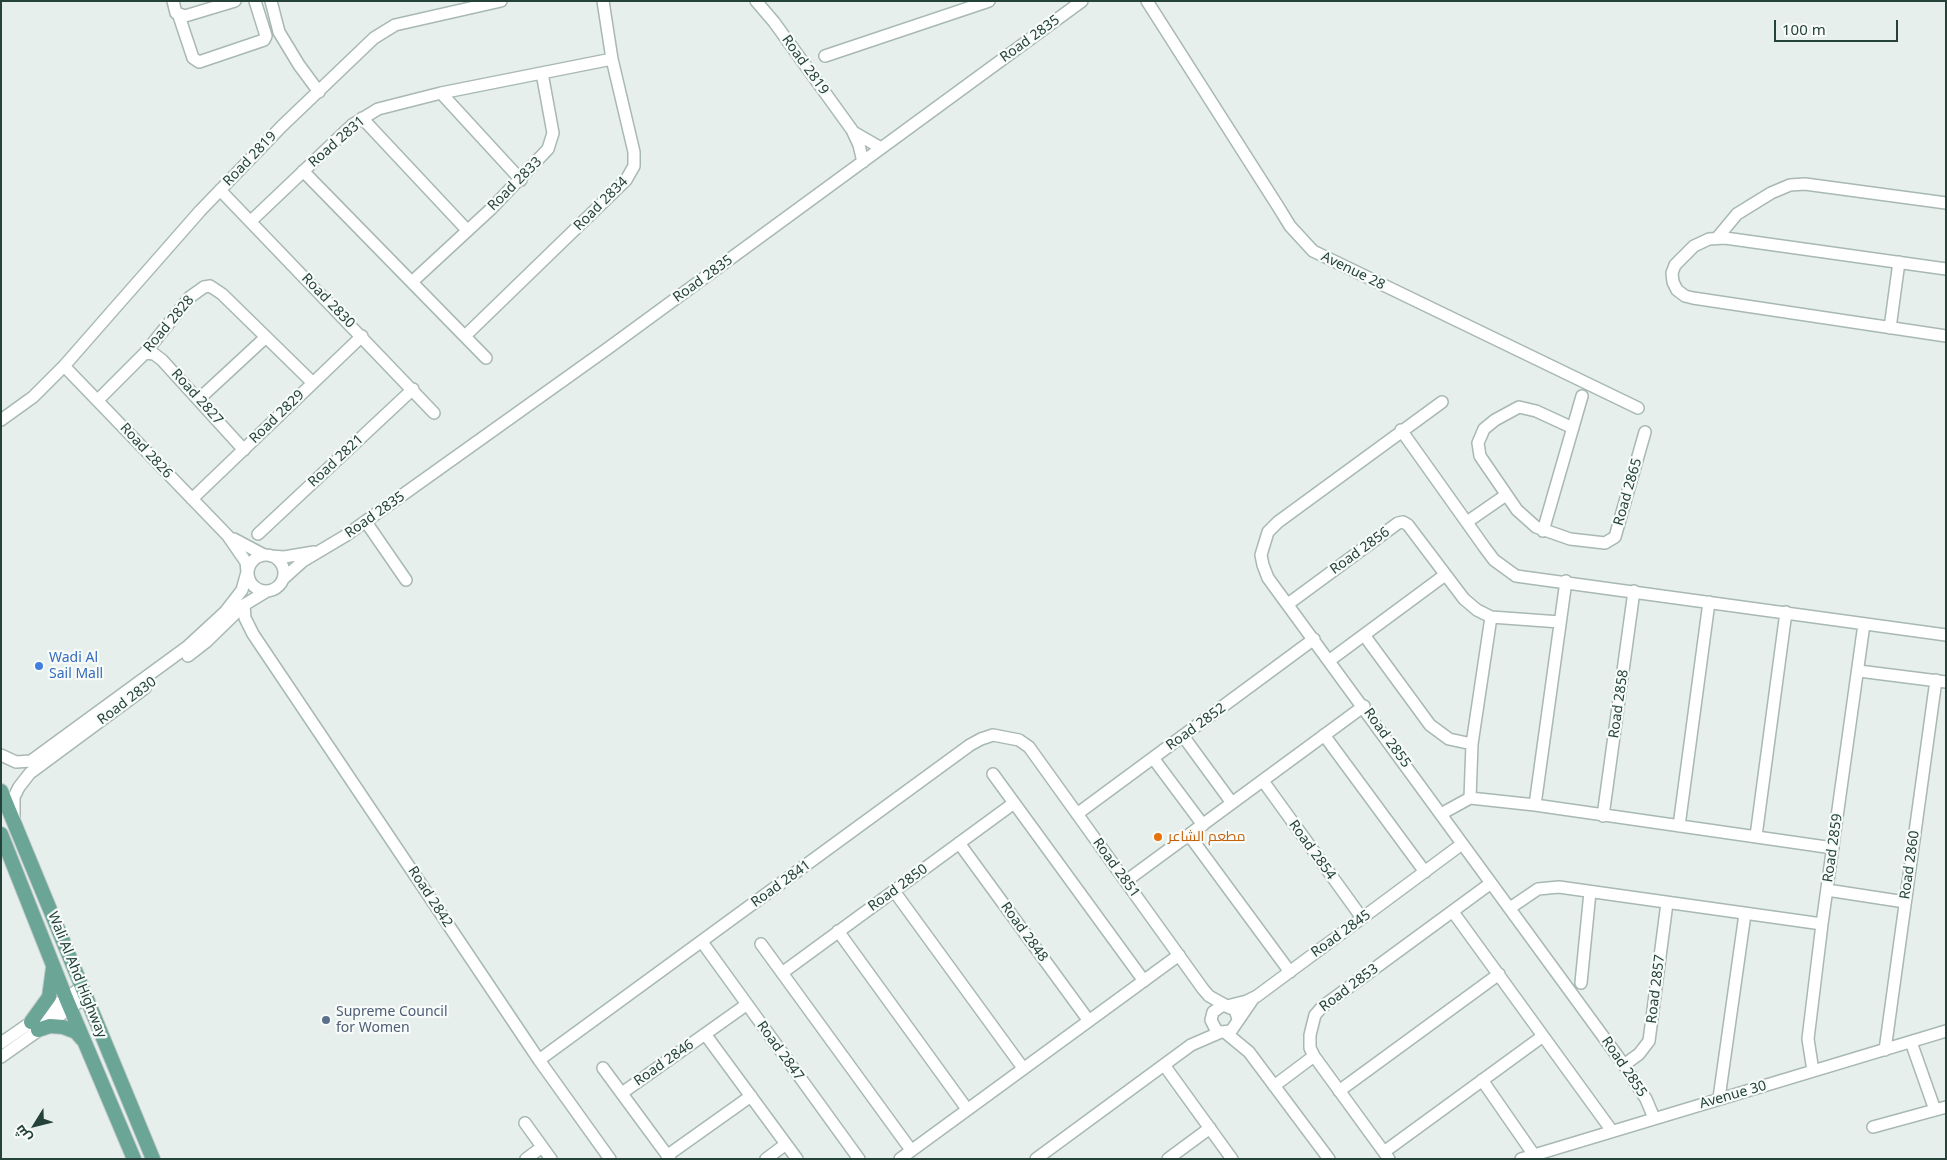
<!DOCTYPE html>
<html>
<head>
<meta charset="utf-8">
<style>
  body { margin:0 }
  #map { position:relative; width:1947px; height:1160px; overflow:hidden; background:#e6efeb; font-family:"Noto Sans",Cairo,sans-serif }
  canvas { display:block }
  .frame { position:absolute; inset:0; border:2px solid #24423a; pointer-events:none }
  .north { position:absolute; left:10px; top:1100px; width:50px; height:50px; -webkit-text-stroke:4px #f7fbf9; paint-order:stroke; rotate:234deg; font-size:14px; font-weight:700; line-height:20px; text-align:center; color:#24423a }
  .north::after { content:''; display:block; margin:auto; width:18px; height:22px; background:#24423a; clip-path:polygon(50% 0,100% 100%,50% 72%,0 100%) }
  .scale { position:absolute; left:1774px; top:20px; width:124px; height:22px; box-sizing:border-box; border:2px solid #24423a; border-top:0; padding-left:6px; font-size:15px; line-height:18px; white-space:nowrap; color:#24423a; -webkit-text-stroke:4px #f7fbf9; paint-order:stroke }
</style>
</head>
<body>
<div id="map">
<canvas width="1947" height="1160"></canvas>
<div class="frame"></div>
<div class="north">ش</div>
<div class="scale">100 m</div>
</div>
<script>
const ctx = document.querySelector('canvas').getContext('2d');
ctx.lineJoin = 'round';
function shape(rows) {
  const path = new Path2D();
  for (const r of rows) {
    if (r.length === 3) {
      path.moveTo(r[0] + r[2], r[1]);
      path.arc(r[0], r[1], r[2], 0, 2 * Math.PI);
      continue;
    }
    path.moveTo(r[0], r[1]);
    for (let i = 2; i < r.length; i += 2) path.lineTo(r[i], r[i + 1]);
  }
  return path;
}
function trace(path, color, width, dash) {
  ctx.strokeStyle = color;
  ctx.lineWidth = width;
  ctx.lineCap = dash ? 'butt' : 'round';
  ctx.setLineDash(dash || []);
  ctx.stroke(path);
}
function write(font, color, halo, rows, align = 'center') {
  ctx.font = font + ' "Noto Sans",Cairo,sans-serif';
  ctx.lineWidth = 4.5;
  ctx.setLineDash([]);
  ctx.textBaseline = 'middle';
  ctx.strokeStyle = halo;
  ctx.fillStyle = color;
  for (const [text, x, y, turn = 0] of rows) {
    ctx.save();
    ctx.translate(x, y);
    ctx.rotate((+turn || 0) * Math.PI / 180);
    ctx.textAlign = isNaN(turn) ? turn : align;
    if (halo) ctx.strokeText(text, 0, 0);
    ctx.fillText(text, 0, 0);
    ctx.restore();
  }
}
const minor = shape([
  [173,1,176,13,185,16,235,1],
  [271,1,279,32,299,65,319,92],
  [756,1,774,22,852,130,859,145,863,162],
  [1147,1,1279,208,1290,226,1313,251,1638,408],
  [179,16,193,58,199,62,264,40,266,36,255,1],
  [825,56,989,1],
  [441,93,521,180],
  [362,118,467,230],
  [855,133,881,148],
  [303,171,486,358],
  [220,190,434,413],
  [251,221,352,125,378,109,441,93,612,59],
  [1717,238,1737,214,1771,193,1790,185,1805,184,1946,203],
  [1946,269,1725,238,1709,239,1694,246,1675,265,1672,273,1673,282,1677,290,1685,296,1693,298,1946,336],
  [413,281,492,208,548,149,553,133,542,73],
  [1890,328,1899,262],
  [465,336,626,180,634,166,634,152,612,59,603,1],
  [145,353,154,354,162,360,244,450],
  [199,399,266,337],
  [98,400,145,353,190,297,204,287,210,286,222,294,313,383],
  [1442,402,1278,522,1268,532,1261,555,1263,565,1268,578,1624,1065,1646,1099,1654,1118],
  [1,420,33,397,64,366,200,211,282,126,374,38,395,25,501,1],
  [1573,428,1536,411,1519,407,1495,420,1484,429,1478,443,1480,456,1517,510,1536,527,1570,539,1605,543,1615,537,1645,432],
  [1401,430,1485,548,1494,560,1516,576,1946,635],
  [192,499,362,336],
  [366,522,406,580],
  [1467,522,1506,495],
  [1543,531,1582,396],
  [258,534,413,389],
  [234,539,264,555],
  [266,573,18],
  [271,556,284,557,314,552],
  [283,579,303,561,345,536,607,349,1082,1],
  [1288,604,1398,523,1403,522,1408,525,1464,599,1477,610,1491,617,1560,622],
  [244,605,245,618,253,634,539,1060,610,1159],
  [1364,635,1430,725,1449,739,1472,744],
  [188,656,206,642,244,605,267,591],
  [1330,660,1445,575],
  [1859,671,1946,682],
  [1324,735,1425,872],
  [1183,736,1232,803],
  [1,755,16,762,31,761,187,647,225,612,242,590,247,572,246,562,228,536,64,366],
  [1153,758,1203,825],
  [993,774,1144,981],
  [1263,781,1362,918],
  [1470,798,1472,744,1491,617],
  [1535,805,1566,581],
  [1077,814,1314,639],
  [1441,814,1470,798,1535,805,1833,848],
  [1603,816,1634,591],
  [14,819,14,797,19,787,30,773,145,688],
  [1679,826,1709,602],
  [1189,835,1290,972],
  [1756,836,1786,612],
  [959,843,1089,1021],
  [1126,881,1364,706],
  [1827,890,1905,902],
  [894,891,1023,1068],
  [1510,908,1538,889,1559,887,1822,924],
  [1453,912,1612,1131],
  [838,931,967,1109],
  [702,942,859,1159],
  [761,944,911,1150],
  [782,973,1014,803],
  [1581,983,1590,892],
  [1238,1019,1235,1010,1223,1005,1213,1012,1211,1020,1216,1030,1221,1032,1231,1031,1253,999],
  [1226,1033,1249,1052,1329,1159],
  [705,1034,797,1159],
  [1911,1042,1935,1110],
  [1,1043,82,987],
  [1885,1050,1936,680],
  [1,1057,86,997],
  [539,1060,970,745,981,739,993,735,1019,740,1029,747,1203,989,1209,996,1227,1006,1247,1001,1257,996,1462,844],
  [1164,1065,1232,1159],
  [1624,1065,1639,1054,1649,1041,1667,903],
  [603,1068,670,1159],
  [1813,1071,1808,1039,1822,924,1864,624],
  [1482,1080,1534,1155],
  [1274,1086,1314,1056],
  [1339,1091,1499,974],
  [622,1093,746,1005],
  [1719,1098,1745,914],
  [525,1123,551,1159],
  [1873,1127,1946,1107],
  [1384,1152,1543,1036],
  [668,1155,751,1096],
  [526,1159,542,1147],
  [766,1159,786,1144],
  [900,1159,1179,955],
  [1036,1159,1191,1045,1221,1032],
  [1168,1159,1210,1128],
  [1389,1159,1314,1056,1310,1048,1310,1035,1315,1015,1322,1007,1491,883],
  [1521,1159,1946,1031]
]);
const major = shape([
  [1,791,153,1159],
  [1,834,66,998,134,1159],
  [31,1022,49,997,53,968],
  [38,1030,50,1026,63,1027,76,1032,82,1039]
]);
const markers = [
  [39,666,5,"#3f7fe0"],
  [1158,837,5,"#e8710a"],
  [326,1020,5,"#5c6f8a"]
];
const streetNames = [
  ["Road 2835",1030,39,-36],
  ["Road 2819",805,65,54],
  ["Road 2831",337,142,-41],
  ["Road 2819",250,159,-46],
  ["Road 2833",515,184,-45],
  ["Road 2834",601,204,-45],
  ["Avenue 28",1353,271,26],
  ["Road 2835",703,279,-36],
  ["Road 2830",328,301,46],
  ["Road 2828",169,324,-50],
  ["Road 2827",197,397,48],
  ["Road 2829",277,417,-44],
  ["Road 2826",146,451,47],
  ["Road 2821",336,461,-43],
  ["Road 2865",1628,492,-74],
  ["Road 2835",375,515,-35],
  ["Road 2856",1360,551,-36],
  ["Road 2830",127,701,-37],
  ["Road 2858",1619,704,-82],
  ["Road 2852",1196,727,-36],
  ["Road 2855",1387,738,54],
  ["Road 2859",1833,848,-82],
  ["Road 2854",1312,850,54],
  ["Road 2860",1910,865,-82],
  ["Road 2851",1116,868,54],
  ["Road 2841",781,884,-36],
  ["Road 2850",898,888,-36],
  ["Road 2842",430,897,57],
  ["Road 2848",1024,932,54],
  ["Road 2845",1341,934,-36],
  ["Wali Al Ahd Highway",77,975,68],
  ["Road 2853",1349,988,-37],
  ["Road 2857",1656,989,-83],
  ["Road 2847",780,1051,54],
  ["Road 2846",664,1063,-35],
  ["Road 2855",1624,1067,56],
  ["Avenue 30",1733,1095,-16]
];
const shopNames = [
  ["Wadi Al",49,658],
  ["Sail Mall",49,674]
];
const foodNames = [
  ["مطعم الشاعر",1168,837]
];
const serviceNames = [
  ["Supreme Council",336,1012],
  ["for Women",336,1028]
];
trace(minor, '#a8b8b2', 14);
trace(major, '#c2cac8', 16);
trace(minor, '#fff', 11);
trace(major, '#6aa596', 14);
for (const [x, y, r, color] of markers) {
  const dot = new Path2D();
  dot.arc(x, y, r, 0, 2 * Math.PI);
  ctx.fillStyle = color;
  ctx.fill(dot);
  trace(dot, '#f7fbf9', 2);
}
write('14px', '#24423a', '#f7fbf9', streetNames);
write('14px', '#366cbe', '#f7fbf9', shopNames, 'left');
write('14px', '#c56008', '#f7fbf9', foodNames, 'left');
write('14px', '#4e5e75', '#f7fbf9', serviceNames, 'left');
</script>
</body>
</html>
